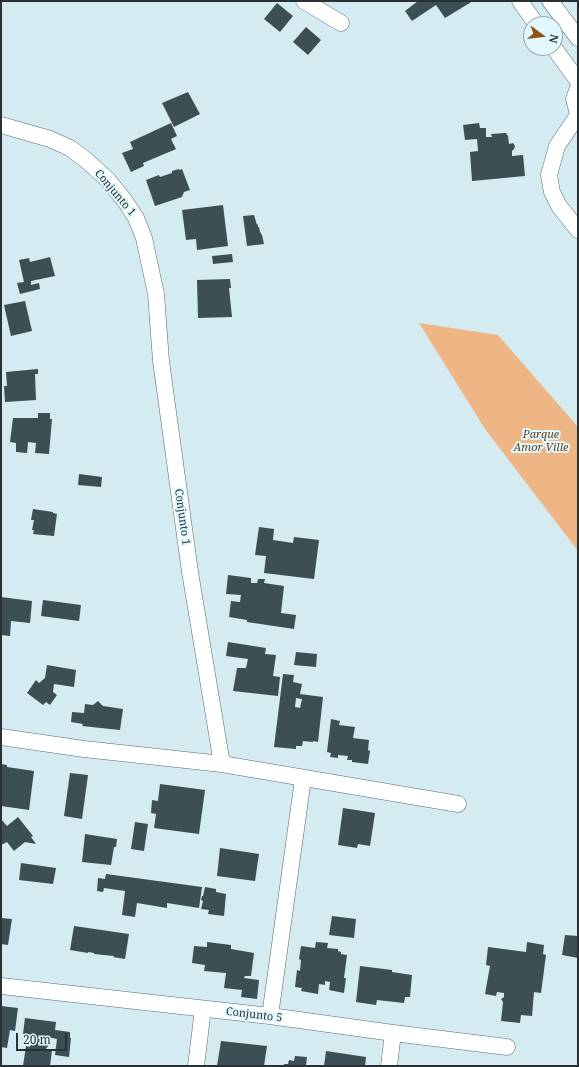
<!DOCTYPE html>
<html>
<head>
<meta charset="utf-8">
<style>
  body { margin:0 }
  #map { position:relative; width:579px; height:1067px; overflow:hidden; background:#d4ebf1; font-family:"Noto Serif",serif }
  canvas { display:block }
  .frame { position:absolute; inset:0; border:2px solid #283134; pointer-events:none }
  .north { position:absolute; left:523px; top:16px; width:40px; height:40px; box-sizing:border-box; background:#e1f8ff; border:1px solid #97a8ae; border-radius:50%; rotate:105deg; font-size:11px; font-weight:700; line-height:16px; text-align:center; color:#283134 }
  .north::after { content:''; display:block; margin:auto; width:14px; height:18px; background:#8f5412; clip-path:polygon(50% 0,100% 100%,50% 72%,0 100%) }
  .scale { position:absolute; left:16px; top:1033px; width:51px; height:18px; box-sizing:border-box; border:2px solid #283134; border-top:0; padding-left:5px; font-size:12px; line-height:14px; white-space:nowrap; color:#283134; -webkit-text-stroke:3px #e1f8ff; paint-order:stroke }
</style>
</head>
<body>
<div id="map">
<canvas width="579" height="1067"></canvas>
<div class="frame"></div>
<div class="north">N</div>
<div class="scale">20 m</div>
</div>
<script>
const ctx = document.querySelector('canvas').getContext('2d');
ctx.lineJoin = 'round';
function fillPath(path, color) {
  ctx.fillStyle = color;
  ctx.fill(path, 'evenodd');
}
function shape(rows) {
  const path = new Path2D();
  for (const r of rows) {
    path.moveTo(r[0], r[1]);
    for (let i = 2; i < r.length; i += 2) path.lineTo(r[i], r[i + 1]);
  }
  return path;
}
function trace(path, color, width, dash) {
  ctx.strokeStyle = color;
  ctx.lineWidth = width;
  ctx.lineCap = dash ? 'butt' : 'round';
  ctx.setLineDash(dash || []);
  ctx.stroke(path);
}
function write(font, color, halo, rows, align = 'center') {
  ctx.font = font + ' "Noto Serif",serif';
  ctx.lineWidth = 4;
  ctx.setLineDash([]);
  ctx.textBaseline = 'middle';
  ctx.strokeStyle = halo;
  ctx.fillStyle = color;
  for (const [text, x, y, turn = 0] of rows) {
    ctx.save();
    ctx.translate(x, y);
    ctx.rotate((+turn || 0) * Math.PI / 180);
    ctx.textAlign = isNaN(turn) ? turn : align;
    if (halo) ctx.strokeText(text, 0, 0);
    ctx.fillText(text, 0, 0);
    ctx.restore();
  }
}
const green = shape([
  [419,323,498,335,578,427,578,551,485,429]
]);
const building = shape([
  [418,1,473,1,445,18,436,5,412,21,405,11],
  [277,3,293,16,280,32,264,19],
  [306,27,321,40,308,55,293,42],
  [188,92,200,114,174,127,162,103],
  [171,123,177,136,171,139,176,149,143,163,144,166,131,172,122,153,133,149,130,142],
  [479,123,480,128,486,128,486,137,492,137,491,134,506,133,508,136,509,144,513,143,515,146,514,149,512,151,512,156,523,155,525,176,472,181,470,152,478,151,477,139,465,140,463,125],
  [179,169,179,170,182,169,190,190,184,192,182,197,155,206,146,180,159,175,160,177,172,173,172,171],
  [223,205,228,246,197,250,196,239,186,240,182,210],
  [254,215,257,225,258,224,258,227,259,227,260,232,262,235,264,244,247,246,243,216],
  [232,254,233,262,213,264,212,256],
  [50,257,55,276,31,281,31,285,39,283,40,289,20,294,17,283,24,282,19,260,29,258,30,262],
  [230,279,231,288,229,288,232,317,198,318,197,280],
  [25,301,32,331,11,336,4,305],
  [38,369,38,374,35,374,36,400,5,402,4,386,7,386,6,372],
  [38,413,50,413,50,419,52,419,49,454,35,453,36,443,28,442,27,453,16,452,16,443,10,442,13,418,38,418],
  [79,474,102,477,101,487,78,485],
  [33,509,53,512,53,513,57,514,54,536,33,534,34,530,32,530,34,520,31,520],
  [259,527,274,529,273,540,293,543,294,537,319,540,314,579,264,573,266,556,255,555],
  [228,575,251,578,251,583,257,583,258,579,265,579,264,583,284,586,281,613,296,615,294,629,247,622,247,620,229,617,231,601,240,602,241,595,226,594],
  [1,597,32,601,30,623,11,621,10,636,1,635],
  [43,600,81,605,79,621,41,616],
  [228,642,266,648,265,654,276,655,273,676,280,677,278,696,233,691,237,668,246,668,248,659,226,656],
  [296,652,317,654,316,667,294,665],
  [47,665,76,670,74,687,54,684,53,692,57,695,50,705,46,702,43,705,27,693,36,680,39,683,45,678],
  [283,674,294,675,293,682,302,684,300,694,323,697,318,742,313,741,313,742,303,741,302,746,296,746,296,749,274,747],
  [296,698,302,699,300,708,295,707],
  [98,701,103,706,123,709,120,730,82,726,83,724,71,722,72,712,84,713,85,704,93,705],
  [331,719,340,721,339,725,355,727,353,738,369,740,368,750,370,751,368,764,352,762,352,760,347,760,348,756,338,755,338,758,330,757,331,753,327,752],
  [1,764,7,765,7,767,34,771,29,810,1,806],
  [70,773,88,775,82,819,64,816],
  [160,784,205,790,199,834,154,828,156,814,151,813,152,800,158,801],
  [343,808,375,813,370,846,358,844,357,848,338,845],
  [18,817,33,836,31,837,36,844,25,842,14,851,7,842,1,845,1,819,7,826],
  [135,822,148,824,144,851,131,849],
  [85,834,117,839,116,847,114,847,111,865,82,862],
  [220,848,259,854,255,881,217,876],
  [21,863,56,868,53,884,19,880],
  [106,874,202,887,199,908,167,903,167,908,137,903,135,917,122,915,125,891,104,888,103,892,97,891,98,878,105,879],
  [205,887,216,889,216,892,226,894,224,916,208,914,209,910,201,909,203,901,201,900,202,896,203,896],
  [332,916,356,919,354,938,329,935],
  [1,918,12,919,8,945,1,944],
  [74,926,129,934,125,959,113,957,114,956,94,954,94,953,88,952,88,953,70,950],
  [565,935,578,936,578,958,562,955],
  [207,942,231,945,231,949,254,953,251,976,245,976,244,978,259,980,257,999,241,997,242,990,224,988,226,973,204,971,205,965,192,963,194,946,207,947],
  [316,942,328,943,327,948,338,949,338,951,341,952,341,954,347,955,344,978,346,978,344,993,329,990,330,982,325,981,325,985,319,984,318,994,301,991,302,988,295,987,297,970,300,971,301,960,299,959,301,946,315,948],
  [527,942,544,945,543,954,546,955,541,993,534,992,532,1016,521,1015,520,1023,501,1021,503,1002,501,999,504,997,504,993,497,992,496,996,485,994,490,966,486,965,488,947,526,952],
  [360,966,392,970,392,972,412,975,410,997,405,997,404,1003,377,1000,376,1005,356,1002],
  [1,1006,18,1008,15,1031,10,1030,7,1048,1,1047],
  [25,1018,56,1022,55,1030,70,1032,70,1038,71,1038,69,1057,55,1055,57,1039,47,1037,50,1043,46,1049,52,1050,50,1066,23,1066,26,1046,30,1047,32,1035,23,1034],
  [221,1041,267,1046,264,1066,217,1066],
  [326,1051,366,1057,365,1066,324,1066],
  [295,1056,307,1057,306,1066,284,1066,284,1064,288,1064,289,1060,294,1061]
]);
const street = shape([
  [304,1,341,23],
  [520,1,536,24],
  [550,1,578,38],
  [554,48,578,81],
  [578,88,574,99,578,114],
  [578,115,557,146,549,175,552,192,559,206,578,230],
  [1,125,50,139,70,148,86,160,108,180,125,201,136,218,144,238,156,294,161,361,190,572,222,764],
  [1,737,84,749,222,764,458,804],
  [1,986,270,1016,393,1033,507,1047],
  [270,1016,303,779],
  [196,1066,203,1009],
  [389,1066,393,1033]
]);
const streetNames = [
  ["Conjunto 1",115,193,50],
  ["Conjunto 1",182,517,82],
  ["Conjunto 5",254,1015,7]
];
const parkNames = [
  ["Parque",541,435],
  ["Amor Ville",541,448]
];
fillPath(green, '#efb685');
fillPath(building, '#3b4f54');
trace(street, '#566a70', 17);
trace(street, '#fff', 16);
write('11px', '#283134', '#e1f8ff', streetNames);
write('italic 11px', '#653f19', '#e1f8ff', parkNames);
</script>
</body>
</html>
